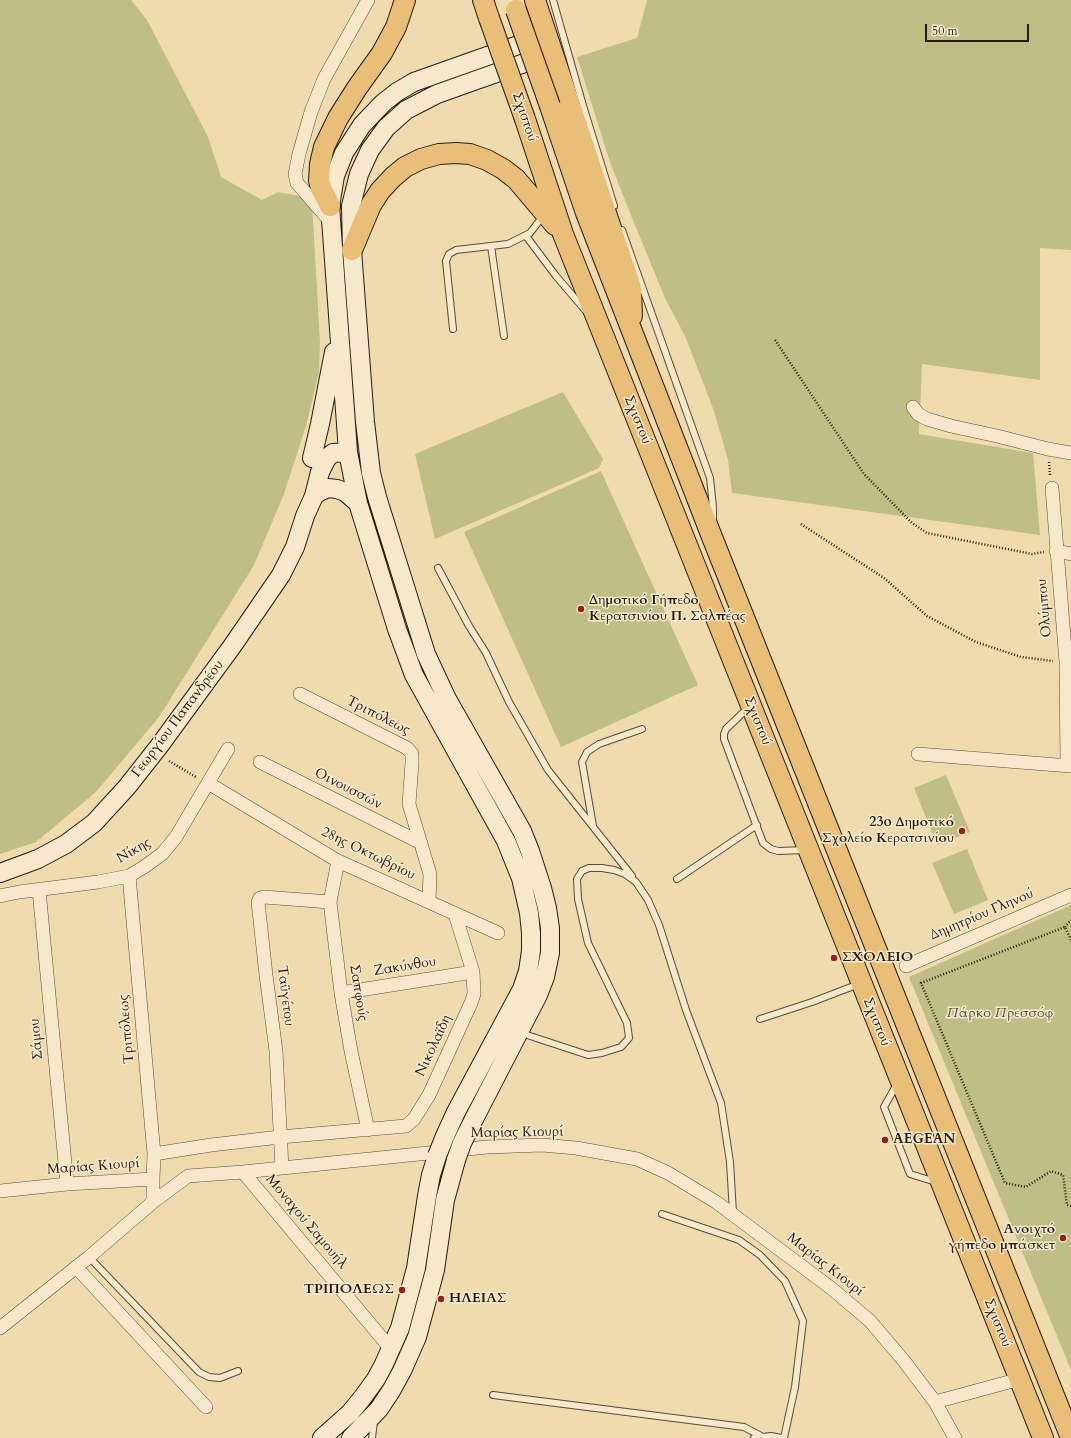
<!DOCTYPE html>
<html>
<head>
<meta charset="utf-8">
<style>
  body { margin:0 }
  #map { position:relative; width:1071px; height:1438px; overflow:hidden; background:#f0dbaf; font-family:Cardo,serif }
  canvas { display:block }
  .scale { position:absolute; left:925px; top:24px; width:104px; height:18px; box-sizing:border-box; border:2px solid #251b13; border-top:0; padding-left:5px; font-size:12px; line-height:14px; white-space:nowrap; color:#251b13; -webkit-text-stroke:3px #f5e8cb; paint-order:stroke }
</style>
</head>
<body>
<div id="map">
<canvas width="1071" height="1438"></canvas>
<div class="scale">50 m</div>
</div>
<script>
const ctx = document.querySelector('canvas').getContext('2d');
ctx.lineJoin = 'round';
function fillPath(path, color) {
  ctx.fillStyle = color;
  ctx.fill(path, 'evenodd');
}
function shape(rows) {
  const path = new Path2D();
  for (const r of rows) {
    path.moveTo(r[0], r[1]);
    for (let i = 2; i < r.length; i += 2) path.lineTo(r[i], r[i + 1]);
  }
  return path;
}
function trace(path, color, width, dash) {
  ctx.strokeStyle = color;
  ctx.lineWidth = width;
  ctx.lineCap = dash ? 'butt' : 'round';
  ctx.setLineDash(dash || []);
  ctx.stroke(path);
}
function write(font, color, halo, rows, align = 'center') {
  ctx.font = font + ' Cardo,serif';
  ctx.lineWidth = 3;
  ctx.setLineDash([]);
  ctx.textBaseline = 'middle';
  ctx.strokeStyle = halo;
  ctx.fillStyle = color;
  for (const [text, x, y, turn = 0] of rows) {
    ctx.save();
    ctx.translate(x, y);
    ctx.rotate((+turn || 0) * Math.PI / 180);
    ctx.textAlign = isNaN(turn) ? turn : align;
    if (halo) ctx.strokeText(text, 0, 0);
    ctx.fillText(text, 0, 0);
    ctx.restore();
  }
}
const green = shape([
  [0,0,131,0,147,20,208,137,221,177,262,200,278,192,300,196,312,202,320,342,319,373,306,426,284,494,254,565,159,717,96,792,36,842,0,854],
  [647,0,1071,0,1071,250,1040,248,1040,380,922,364,919,434,1033,453,1040,535,732,493,728,460,714,411,685,336,665,298,630,213,610,162,577,57,637,38],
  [563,392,603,459,599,468,435,539,415,454],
  [601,471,698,685,561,747,464,532],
  [946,775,970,832,937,845,914,788],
  [967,849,988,900,954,914,932,863],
  [1071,905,1071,1370,909,977]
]);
const path = shape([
  [775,340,864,474,912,523,927,533,1032,554,1044,552],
  [1049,462,1050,475],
  [801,524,884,578,927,616,976,642,1021,657,1053,661],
  [169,761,196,777],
  [1065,927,1071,920],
  [1071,940,1065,927,921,983,1005,1183,1026,1187,1051,1171,1063,1175,1067,1205,1071,1206]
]);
const lane = shape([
  [553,0,584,109,614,206],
  [622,230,710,478,713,507,713,520],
  [526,236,556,276,585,310],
  [491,246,504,336],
  [453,329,446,261,449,254,456,250,508,244,530,233,543,216],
  [438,568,469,626,486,653,509,702,548,770,632,876],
  [749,707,726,729,724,734,724,739,763,843,771,849,778,851,806,850],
  [593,826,582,762,587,752,599,744,642,729],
  [677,879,757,825],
  [760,1019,812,1002,859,984],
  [521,1033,588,1055,602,1053,621,1047,629,1038,627,1023,588,943,578,899,577,879,582,871,589,868,602,868,614,870,625,874,636,882,648,900,659,925,686,1010,721,1103,730,1162,733,1213],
  [897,1084,884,1107,910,1174,936,1182],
  [662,1214,739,1240,760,1255,785,1281,803,1321,795,1387,784,1438],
  [89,1257,199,1372,209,1377,220,1378,238,1371],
  [493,1395,744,1427,761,1436],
  [372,1438,374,1422],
  [754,1438,771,1436,781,1438]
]);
const street = shape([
  [330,221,297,183,295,174,299,154,311,112,324,79,368,0],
  [913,407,918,414,927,419,951,426,997,436,1048,449,1071,453],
  [1052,488,1066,662,1067,765],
  [1056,551,1071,554],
  [300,694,407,748,412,754,412,763,409,804,430,874,429,901],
  [918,754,1071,766],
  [260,762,421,843],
  [208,783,338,861,498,933],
  [338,861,330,902,341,993,351,1051,368,1130],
  [129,876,154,1154,153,1179],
  [39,890,67,1184],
  [0,896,19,892,98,882,129,876,144,867,162,854,176,837,228,749],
  [906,966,1071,895],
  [341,993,473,972],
  [154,1154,211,1145,280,1137,406,1126,414,1119,429,1095,471,1003,474,994,473,972,455,914],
  [282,1168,276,1051,266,975,258,902,260,898,264,897,330,902],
  [243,1172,391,1349],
  [0,1191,67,1184,153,1179,153,1202],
  [76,1267,206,1407],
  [0,1328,89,1257,153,1202,188,1176,243,1172,487,1147,542,1145,576,1148,637,1159,668,1173,716,1202,831,1288,870,1321,904,1361,935,1402,955,1438],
  [935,1402,1020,1379]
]);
const secondary = shape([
  [312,458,320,424,334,352],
  [314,496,319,492,328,488,337,489,345,492,358,503],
  [0,873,38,859,66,844,94,823,127,787,160,745,233,645,281,575,295,547,305,516,314,496,320,472,327,458,333,453,348,452],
  [456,1112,522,989,528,971,531,951,531,933,529,913,521,878,506,841,414,675,397,629,358,503,348,452,346,424,330,206,335,176,344,153,362,125,383,103,397,92,414,82,541,37],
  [474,1119,538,995,545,977,550,953,550,928,547,908,542,888,530,851,522,831,447,699,426,654,377,497,371,473,365,422,352,250,351,206,359,174,370,150,386,128,406,110,437,94,547,55],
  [322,1438,350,1413,363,1397,376,1379,384,1364,400,1328,416,1268,427,1196,431,1175,437,1156],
  [351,1438,379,1409,391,1391,402,1371,417,1337,435,1270,445,1200,456,1160]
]);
const primary = shape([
  [483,0,489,18],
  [535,0,631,288,632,316],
  [550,106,586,213,712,537,1071,1438],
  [525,119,563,234,1043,1438],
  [330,206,321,188,319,181,320,164,324,147,338,118,357,88,382,53,396,27,405,0],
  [352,250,371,205,380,191,393,177,405,167,421,159,439,154,456,153,470,154,487,160,503,169,516,179,555,225]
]);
const secondaryBridge = shape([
  [437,1156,445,1136,456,1112],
  [456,1160,462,1143,474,1119]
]);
const primaryBridge = shape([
  [516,10,550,106],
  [489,18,525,119]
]);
const markers = [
  [581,609,4,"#8f2418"],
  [962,831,4,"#8f2418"],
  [834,958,4,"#8f2418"],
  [885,1140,4,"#8f2418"],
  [1063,1238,4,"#8f2418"],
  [402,1290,4,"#8f2418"],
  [441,1299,4,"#8f2418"]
];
const streetNames = [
  ["Σχιστού",524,117,71],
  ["Σχιστού",637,420,68],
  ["Ολύμπου",1045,608,-95],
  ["Τριπόλεως",378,716,27],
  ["Γεωργίου Παπανδρέου",178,719,-53],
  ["Σχιστού",757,721,68],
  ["Οινουσσών",348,789,27],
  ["Νίκης",134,851,-30],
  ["28ης Οκτωβρίου",368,854,26],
  ["Δημητρίου Γληνού",982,915,-23],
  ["Ζακύνθου",405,967,-9],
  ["Σαπφούς",358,993,81],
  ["Ταϋγέτου",285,996,83],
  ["Σχιστού",876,1022,68],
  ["Τριπόλεως",127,1029,-95],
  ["Σάμου",37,1039,-95],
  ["Νικολαϊδη",434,1046,-65],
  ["Μαρίας Κιουρί",517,1133,-1],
  ["Μαρίας Κιουρί",93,1167,-4],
  ["Μοναχού Σαμουήλ",306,1222,50],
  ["Μαρίας Κιουρί",825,1265,38],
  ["Σχιστού",997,1323,68]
];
const poiNames = [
  ["Δημοτικό Γήπεδο",589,601],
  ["Κερατσινίου Π. Σαλπέας",589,617],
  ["23o Δημοτικό",954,823,"right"],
  ["Σχολείο Κερατσινίου",954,839,"right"],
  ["ΣΧΟΛΕΙΟ",842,958],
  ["AEGEAN",893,1140],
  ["Ανοιχτό",1055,1230,"right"],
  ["γήπεδο μπάσκετ",1055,1246,"right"],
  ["ΤΡΙΠΟΛΕΩΣ",394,1290,"right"],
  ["ΗΛΕΙΑΣ",449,1299]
];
const parkNames = [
  ["Πάρκο Πρεσσόφ",1000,1014]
];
fillPath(green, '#bfbe87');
trace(lane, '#584b3a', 8);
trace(street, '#584b3a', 14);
trace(secondary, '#251b13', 20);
trace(primary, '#251b13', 22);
trace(path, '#251b13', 2.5, [1, 2]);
trace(lane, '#f5e8cb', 6);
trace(street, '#f5e8cb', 13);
trace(secondary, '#f5e8cb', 18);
trace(primary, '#e8be78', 20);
trace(secondaryBridge, '#251b13', 20, []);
trace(primaryBridge, '#251b13', 22, []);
trace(secondaryBridge, '#f5e8cb', 18);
trace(primaryBridge, '#e8be78', 20);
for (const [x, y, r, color] of markers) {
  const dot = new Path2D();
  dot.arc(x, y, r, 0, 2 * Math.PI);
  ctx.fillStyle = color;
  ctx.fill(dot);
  trace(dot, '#f5e8cb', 1.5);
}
write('14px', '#251b13', '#f5e8cb', streetNames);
write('bold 14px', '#251b13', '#f5e8cb', poiNames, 'left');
write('italic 14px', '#534c36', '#f5e8cb', parkNames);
</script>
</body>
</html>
